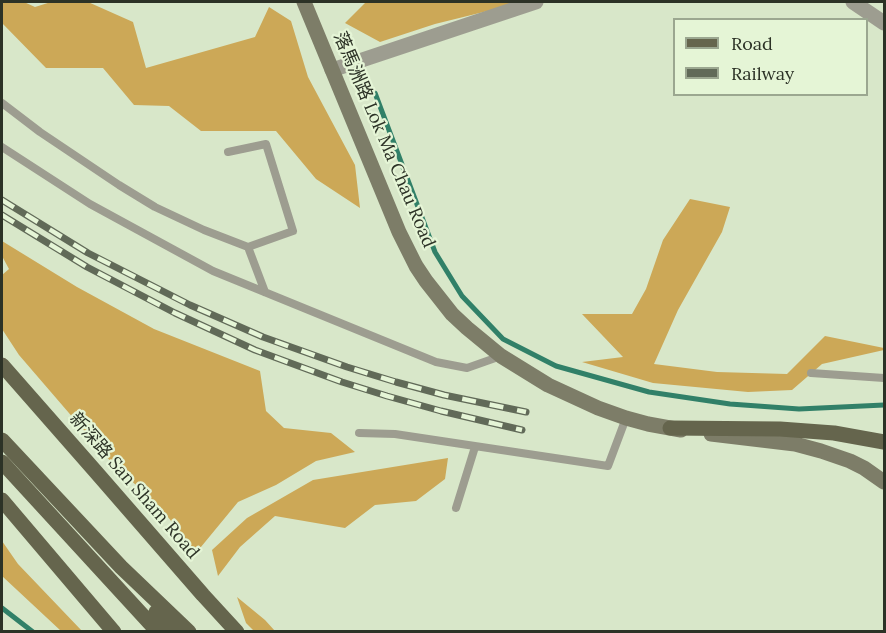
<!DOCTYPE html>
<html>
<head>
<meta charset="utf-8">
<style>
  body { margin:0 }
  #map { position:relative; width:886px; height:633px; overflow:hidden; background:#d8e7c9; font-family:Lora,serif }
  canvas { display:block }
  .frame { position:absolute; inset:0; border:3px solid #2c3226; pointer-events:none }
  .legend { position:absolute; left:673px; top:18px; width:195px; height:78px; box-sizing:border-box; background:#e5f5d6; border:2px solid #9ba790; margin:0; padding:8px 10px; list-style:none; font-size:18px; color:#2c3226 }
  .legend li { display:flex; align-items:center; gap:12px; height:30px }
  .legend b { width:30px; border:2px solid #9ba790 }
</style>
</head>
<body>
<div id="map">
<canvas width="886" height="633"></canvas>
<div class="frame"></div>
<ul class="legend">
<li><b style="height:8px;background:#65654d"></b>Road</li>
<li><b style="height:8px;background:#616a58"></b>Railway</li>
</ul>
</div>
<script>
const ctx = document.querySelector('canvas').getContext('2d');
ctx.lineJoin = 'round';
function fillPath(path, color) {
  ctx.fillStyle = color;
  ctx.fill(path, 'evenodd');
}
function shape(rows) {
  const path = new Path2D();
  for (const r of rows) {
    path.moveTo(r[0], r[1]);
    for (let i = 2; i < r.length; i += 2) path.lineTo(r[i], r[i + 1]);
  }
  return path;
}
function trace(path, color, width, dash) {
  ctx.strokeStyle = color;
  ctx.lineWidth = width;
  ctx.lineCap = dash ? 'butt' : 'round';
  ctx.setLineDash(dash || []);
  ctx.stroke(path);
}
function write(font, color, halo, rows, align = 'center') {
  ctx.font = font + ' Lora,"Noto Sans SC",serif';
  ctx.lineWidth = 4.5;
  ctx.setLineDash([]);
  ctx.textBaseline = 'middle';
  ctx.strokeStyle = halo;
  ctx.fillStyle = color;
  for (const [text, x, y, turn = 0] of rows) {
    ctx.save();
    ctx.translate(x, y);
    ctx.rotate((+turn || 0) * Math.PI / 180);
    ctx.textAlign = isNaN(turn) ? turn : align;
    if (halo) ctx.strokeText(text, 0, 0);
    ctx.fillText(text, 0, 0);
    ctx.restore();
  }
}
const forest = shape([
  [2,2,24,2,35,7,51,2,88,2,133,22,146,68,255,37,269,7,291,21,308,77,355,165,360,208,316,179,276,131,201,131,169,106,134,105,103,68,46,68,2,23],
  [366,2,524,2,435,24,380,42,345,23],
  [690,199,730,207,722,232,678,310,654,364,717,372,787,374,825,336,884,348,884,350,822,364,792,390,748,392,653,383,582,362,623,357,582,314,632,314,646,289,663,240],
  [2,241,77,287,154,329,260,371,266,411,284,428,331,433,355,452,316,461,276,485,238,502,196,553,161,508,112,463,19,355,2,329,2,275,9,269,2,256],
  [448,458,445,479,416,501,375,505,345,528,275,516,240,547,218,576,212,550,247,518,313,480],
  [2,541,18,564,82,631,61,631,2,576],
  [237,597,265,620,275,631,254,631,246,623]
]);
const stream = shape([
  [375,93,435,252,462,296,503,339,556,366,649,392,730,404,799,409,884,405],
  [2,608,33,632]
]);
const lane = shape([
  [2,103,40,132,119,185,155,207,204,230,248,247,265,292],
  [2,147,90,204,213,271,436,362,467,368,501,356],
  [228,152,266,144,293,231,248,247],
  [811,373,884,378],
  [359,433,395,434,608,466,626,418],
  [456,508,475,447]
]);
const street = shape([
  [853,2,884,23],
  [332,70,536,2]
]);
const secondary = shape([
  [304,2,399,232,416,266,426,281,452,314,467,328,501,356,548,385,598,408,626,418,648,424,681,430],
  [711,434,795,444,821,451,850,461,864,468,884,482]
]);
const primary = shape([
  [2,365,96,472,203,595,237,632],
  [670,428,780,429,834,433,884,442],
  [2,440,121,567,189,632],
  [2,462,158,632],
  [2,500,114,632],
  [156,612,171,632]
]);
const rail = shape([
  [2,200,88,253,190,305,263,337,347,367,396,382,444,395,526,412],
  [2,215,87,267,175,313,255,350,342,382,387,396,441,411,522,430]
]);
const streetNames = [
  ["落馬洲路 Lok Ma Chau Road",384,140,67],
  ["新深路 San Sham Road",134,486,49]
];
fillPath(forest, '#cca857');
trace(stream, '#318068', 5);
trace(lane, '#9d9d90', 8);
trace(street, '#9d9d90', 15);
trace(secondary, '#7d7d68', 15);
trace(primary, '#65654d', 15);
trace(rail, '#616a58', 7);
trace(rail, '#e5f5d6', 4.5, [14]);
write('18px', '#2c3226', '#e5f5d6', streetNames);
</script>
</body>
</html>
